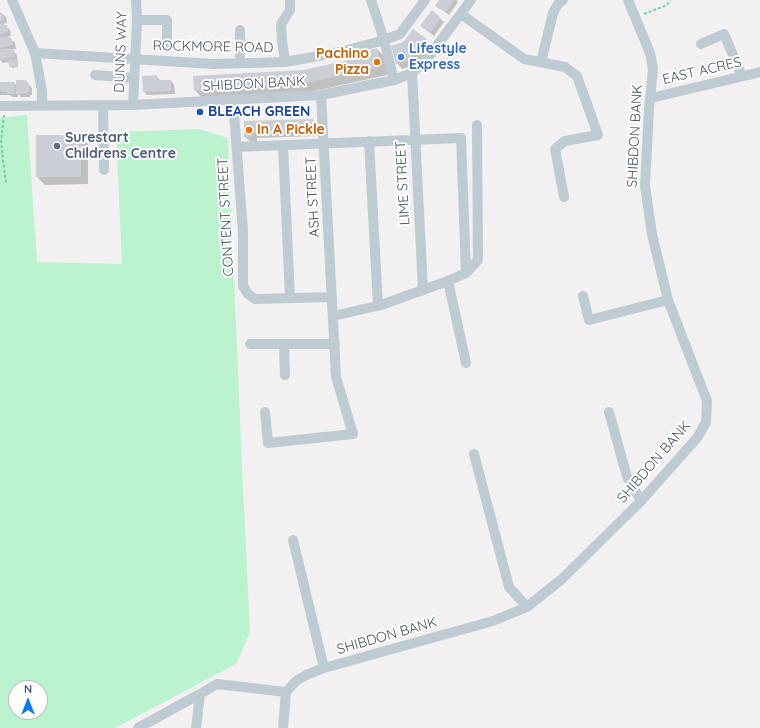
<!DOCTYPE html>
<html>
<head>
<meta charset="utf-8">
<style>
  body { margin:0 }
  #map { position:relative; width:760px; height:728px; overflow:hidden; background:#f2f0f0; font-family:Quicksand,sans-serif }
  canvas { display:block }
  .north { position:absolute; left:8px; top:680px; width:40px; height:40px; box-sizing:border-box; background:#fff; border:1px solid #b5bbbf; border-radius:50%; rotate:0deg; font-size:11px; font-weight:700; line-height:16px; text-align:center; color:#46545f }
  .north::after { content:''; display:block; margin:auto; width:14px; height:18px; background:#0878f4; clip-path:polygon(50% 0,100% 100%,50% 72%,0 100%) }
</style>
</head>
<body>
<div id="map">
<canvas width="760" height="728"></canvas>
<div class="north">N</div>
</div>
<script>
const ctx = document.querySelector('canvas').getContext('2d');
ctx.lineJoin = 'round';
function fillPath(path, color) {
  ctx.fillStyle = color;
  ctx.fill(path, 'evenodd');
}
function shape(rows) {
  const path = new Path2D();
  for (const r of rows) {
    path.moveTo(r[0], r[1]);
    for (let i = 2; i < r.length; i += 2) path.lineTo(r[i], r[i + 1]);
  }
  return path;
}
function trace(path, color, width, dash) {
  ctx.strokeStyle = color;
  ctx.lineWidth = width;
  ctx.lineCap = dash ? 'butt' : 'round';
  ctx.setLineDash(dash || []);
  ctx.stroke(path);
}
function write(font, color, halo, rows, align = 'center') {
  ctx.font = font + ' Quicksand,sans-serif';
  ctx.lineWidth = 4;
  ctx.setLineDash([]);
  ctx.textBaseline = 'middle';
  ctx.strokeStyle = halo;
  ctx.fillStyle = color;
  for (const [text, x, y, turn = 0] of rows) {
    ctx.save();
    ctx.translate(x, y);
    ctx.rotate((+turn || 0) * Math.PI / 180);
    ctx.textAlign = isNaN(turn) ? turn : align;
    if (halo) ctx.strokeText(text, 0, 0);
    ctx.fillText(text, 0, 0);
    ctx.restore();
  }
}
const green = shape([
  [27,115,37,262,122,264,116,132,199,129,228,138,242,466,250,633,236,664,115,728,0,728,0,118],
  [16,688,40,688,40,712,16,712]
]);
const shadow = shape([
  [440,0,456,0,458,2,449,15,436,5],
  [0,12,6,17,7,23,3,24,10,30,11,36,8,36,15,43,16,49,12,49,17,55,18,67,12,68,9,62,3,63,0,60],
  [432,12,444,22,434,36,425,29],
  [426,40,432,45,427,54,415,65,402,69,397,63],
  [377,49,384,56,389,73,387,75,314,91,202,98,195,90,304,71,373,56],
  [156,76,160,80,171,81,174,84,175,94,147,95,144,91],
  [26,81,32,88,32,95,30,95,30,97,21,97,18,94,18,97,12,97,10,95,0,95,0,83,14,83,17,86],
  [313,120,318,125,319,136,257,138,257,142,251,142,245,137,245,122],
  [37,136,81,136,88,144,88,184,45,185,37,177]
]);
const building = shape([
  [439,0,454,0,445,12,435,6],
  [432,10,441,18,430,33,420,26],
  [0,13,2,13,4,20,0,21],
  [3,23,4,25,7,25,8,32,0,34,0,24],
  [413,29,427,39,422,48,409,60,396,64,391,46,403,42],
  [9,36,9,39,12,39,13,45,0,48,0,37],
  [11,48,11,50,14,50,15,57,0,60,0,49],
  [377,48,382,65,380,67,305,83,194,91,193,76,304,70,371,55,370,50],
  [16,59,17,66,9,67,8,60],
  [157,75,157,80,171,80,171,91,143,92,142,76],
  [16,80,26,80,26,84,29,84,29,92,27,92,27,94,16,94],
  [0,82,14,82,15,94,7,94,7,92,0,92],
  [313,119,314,131,252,133,252,137,244,137,244,121],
  [36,135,81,135,81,177,36,177]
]);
const path = shape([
  [644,14,667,5,670,0],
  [4,115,1,142,6,184]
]);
const minor = shape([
  [12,0,35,53,42,91,42,105],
  [371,0,384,40,394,80],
  [461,14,524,59,565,67,577,76,598,135,565,141,555,149,564,197],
  [137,20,167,20,167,43],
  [240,30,240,63],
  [701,44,724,34,742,76],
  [35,53,214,64,285,62,340,52,384,40,400,34,425,0],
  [285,62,282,40,281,24,290,10,290,0],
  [541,62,553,13,558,4,563,0],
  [412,73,423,290],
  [95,75,134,78],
  [651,98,760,72],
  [233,100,243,232,243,286,248,294,255,299,332,297],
  [103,105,104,170],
  [133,105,137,20,136,0],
  [0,106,133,105,321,95,394,80,412,73,427,59,471,0],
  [369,141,378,306],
  [283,145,290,298],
  [237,147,461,138,466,273],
  [448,281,466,363],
  [583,296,589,320,668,300],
  [333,316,381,305,448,281,466,273,478,260,477,125],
  [250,344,335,344],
  [284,344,285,375],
  [265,412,268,443,353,434,336,377,321,95],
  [609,412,627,477,641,501],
  [474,454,509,587,527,607],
  [293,540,324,668],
  [138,728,200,694],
  [196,728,200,694,217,684,286,692],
  [283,728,286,692,296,681,308,674,324,668,493,621,527,607,562,579,641,501,697,438,706,422,707,401,668,300,652,234,645,186,649,109,653,69,650,53,628,0]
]);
const markers = [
  [401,57,4,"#3f7fe0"],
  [377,62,4,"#e8710a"],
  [200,112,4,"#1a4fb4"],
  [249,130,4,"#e8710a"],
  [57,146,4,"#5c6f8a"]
];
const streetNames = [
  ["ROCKMORE ROAD",213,47,1],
  ["DUNNS WAY",121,52,-88],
  ["EAST ACRES",702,71,-13],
  ["SHIBDON BANK",254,84,-3],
  ["SHIBDON BANK",635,136,-87],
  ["LIME STREET",403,183,-93],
  ["ASH STREET",313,197,-93],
  ["CONTENT STREET",226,217,-93],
  ["SHIBDON BANK",654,462,-49],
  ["SHIBDON BANK",387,636,-16]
];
const shopNames = [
  ["Lifestyle",409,49],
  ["Express",409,65]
];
const foodNames = [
  ["Pachino",369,54],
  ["Pizza",369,70],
  ["In A Pickle",257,130,"left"]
];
const transitNames = [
  ["BLEACH GREEN",208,112]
];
const serviceNames = [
  ["Surestart",65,138],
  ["Childrens Centre",65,154]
];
fillPath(green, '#bbf3ce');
fillPath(shadow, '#0003');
fillPath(building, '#cbcfd5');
trace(path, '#6fd59f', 2, [3, 2]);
trace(minor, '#bfcbd3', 10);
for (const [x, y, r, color] of markers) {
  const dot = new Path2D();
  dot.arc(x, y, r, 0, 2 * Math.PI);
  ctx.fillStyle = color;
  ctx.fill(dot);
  trace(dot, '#fff', 1.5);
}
write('14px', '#46545f', '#fff', streetNames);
write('bold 14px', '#366cbe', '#fff', shopNames, 'left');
write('bold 14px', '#c56008', '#fff', foodNames, 'right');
write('bold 14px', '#164399', '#fff', transitNames, 'left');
write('bold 14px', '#4e5e75', '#fff', serviceNames, 'left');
</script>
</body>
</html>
